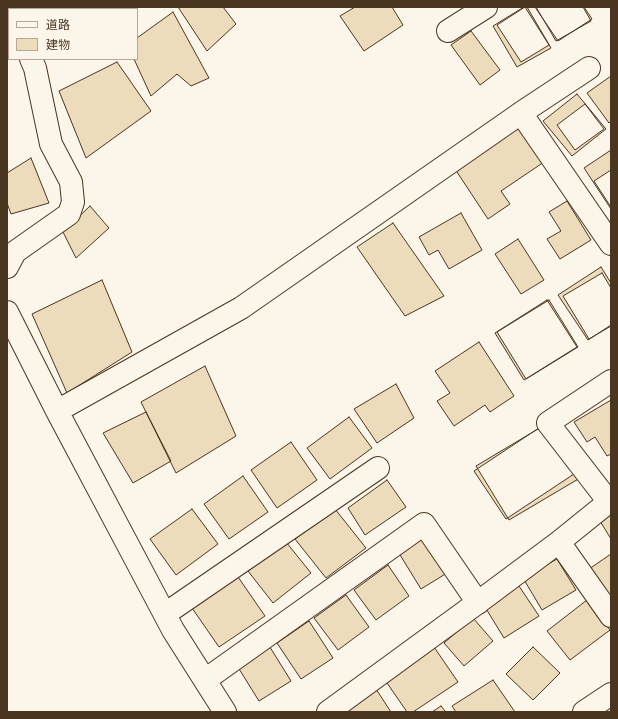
<!DOCTYPE html>
<html>
<head>
<meta charset="utf-8">
<style>
  body { margin:0 }
  #map { position:relative; width:618px; height:719px; overflow:hidden; background:#fbf6e9; font-family:"Nunito Sans","Noto Sans JP",sans-serif }
  canvas { display:block }
  .frame { position:absolute; inset:0; border:8px solid #4a3520; pointer-events:none }
  .legend { position:absolute; left:8px; top:8px; width:130px; height:52px; box-sizing:border-box; background:#fbf6e9; border:1px solid #b4a999; margin:0; padding:5px 7px; list-style:none; font-size:12px; color:#4a3520 }
  .legend li { display:flex; align-items:center; gap:8px; height:20px }
  .legend b { width:20px; border:1px solid #b4a999 }
</style>
</head>
<body>
<div id="map">
<canvas width="618" height="719"></canvas>
<div class="frame"></div>
<ul class="legend">
<li><b style="height:5px;background:#fbf6e9"></b>道路</li>
<li><b style="height:11px;background:#ecdcbc"></b>建物</li>
</ul>
</div>
<script>
const ctx = document.querySelector('canvas').getContext('2d');
ctx.lineJoin = 'round';
function fillPath(path, color) {
  ctx.fillStyle = color;
  ctx.fill(path, 'evenodd');
}
function shape(rows) {
  const path = new Path2D();
  for (const r of rows) {
    path.moveTo(r[0], r[1]);
    for (let i = 2; i < r.length; i += 2) path.lineTo(r[i], r[i + 1]);
  }
  return path;
}
function trace(path, color, width, dash) {
  ctx.strokeStyle = color;
  ctx.lineWidth = width;
  ctx.lineCap = dash ? 'butt' : 'round';
  ctx.setLineDash(dash || []);
  ctx.stroke(path);
}
const building = shape([
  [104,7,137,7,135,9,105,9,104,7],
  [178,7,223,7,236,24,207,51,178,7],
  [355,7,392,7,403,25,364,51,340,16,355,7],
  [524,7,527,7,551,48,517,67,493,26,524,7],
  [525,7,549,45,521,62,497,25,525,7],
  [535,7,584,7,592,19,558,41,535,7],
  [536,7,583,7,591,21,556,41,536,7],
  [173,12,209,78,191,86,177,74,151,96,134,59,137,59,137,38,173,12],
  [471,31,500,70,480,85,451,45,471,31],
  [117,62,151,111,86,158,59,91,117,62],
  [611,76,611,121,609,123,587,93,611,76],
  [577,94,606,129,572,156,543,121,577,94],
  [585,104,604,129,575,150,557,125,585,104],
  [520,126,544,162,501,191,510,204,488,219,455,169,520,126],
  [611,150,611,209,584,168,611,150],
  [31,158,49,203,11,214,7,203,7,173,31,158],
  [611,170,611,207,594,181,611,170],
  [567,201,591,240,560,259,547,239,561,231,549,212,567,201],
  [90,206,109,228,76,258,63,232,90,206],
  [461,213,482,250,449,269,438,250,429,255,419,237,461,213],
  [393,223,444,296,405,316,357,247,393,223],
  [518,239,544,280,521,294,495,254,518,239],
  [601,267,611,283,611,325,588,340,558,295,601,267],
  [602,273,611,288,611,326,589,339,563,296,602,273],
  [102,280,132,352,67,393,32,314,102,280],
  [547,300,577,347,524,380,495,333,547,300],
  [549,300,578,347,526,379,497,332,549,300],
  [479,342,514,396,490,412,485,405,454,426,437,401,450,393,435,371,479,342],
  [205,366,236,436,176,473,141,402,205,366],
  [396,384,414,418,377,443,354,409,396,384],
  [611,400,611,454,607,456,595,437,587,442,574,422,611,400],
  [146,412,171,461,133,483,103,433,146,412],
  [349,417,372,448,330,479,307,448,349,417],
  [548,422,580,470,506,519,474,471,548,422],
  [548,423,580,478,509,520,476,466,548,423],
  [291,442,317,480,277,508,251,470,291,442],
  [243,476,268,512,229,539,204,504,243,476],
  [387,480,406,507,365,535,348,508,387,480],
  [192,509,218,544,176,575,150,539,192,509],
  [335,509,366,548,326,578,295,539,335,509],
  [611,514,611,539,600,521,611,514],
  [423,535,447,573,421,589,397,550,423,535],
  [286,542,311,573,273,603,248,571,286,542],
  [611,554,611,601,589,569,611,554],
  [557,559,576,590,542,610,523,578,557,559],
  [388,565,409,596,376,620,354,590,388,565],
  [238,577,265,616,219,647,192,608,238,577],
  [519,586,539,616,504,638,485,607,519,586],
  [346,595,369,627,338,650,314,618,346,595],
  [587,600,610,630,570,660,547,631,587,600],
  [473,618,493,641,464,666,444,643,473,618],
  [309,621,333,658,301,679,277,643,309,621],
  [268,644,291,681,259,701,236,664,268,644],
  [434,647,458,682,413,712,407,712,385,680,434,647],
  [533,647,560,673,533,700,506,674,533,647],
  [493,680,515,712,456,712,452,706,493,680],
  [374,686,391,712,336,712,374,686],
  [441,706,446,712,432,712,441,706]
]);
const minor = shape([
  [7,17,9,20],
  [448,31,486,7],
  [521,113,611,244],
  [7,267,15,252,69,214,73,202,71,182,51,144,35,68,31,59],
  [7,312,57,411,173,630,225,712],
  [57,411,241,308,521,113,589,68],
  [611,500,559,542,611,616],
  [609,502,548,423,611,381],
  [165,614,378,468],
  [205,680,424,524,478,603],
  [328,712,484,598,559,542],
  [584,712,611,694]
]);
fillPath(building, '#ecdcbc');
trace(building, '#4a3520', 1);
trace(minor, '#4a3520', 24);
trace(minor, '#fbf6e9', 22);
</script>
</body>
</html>
